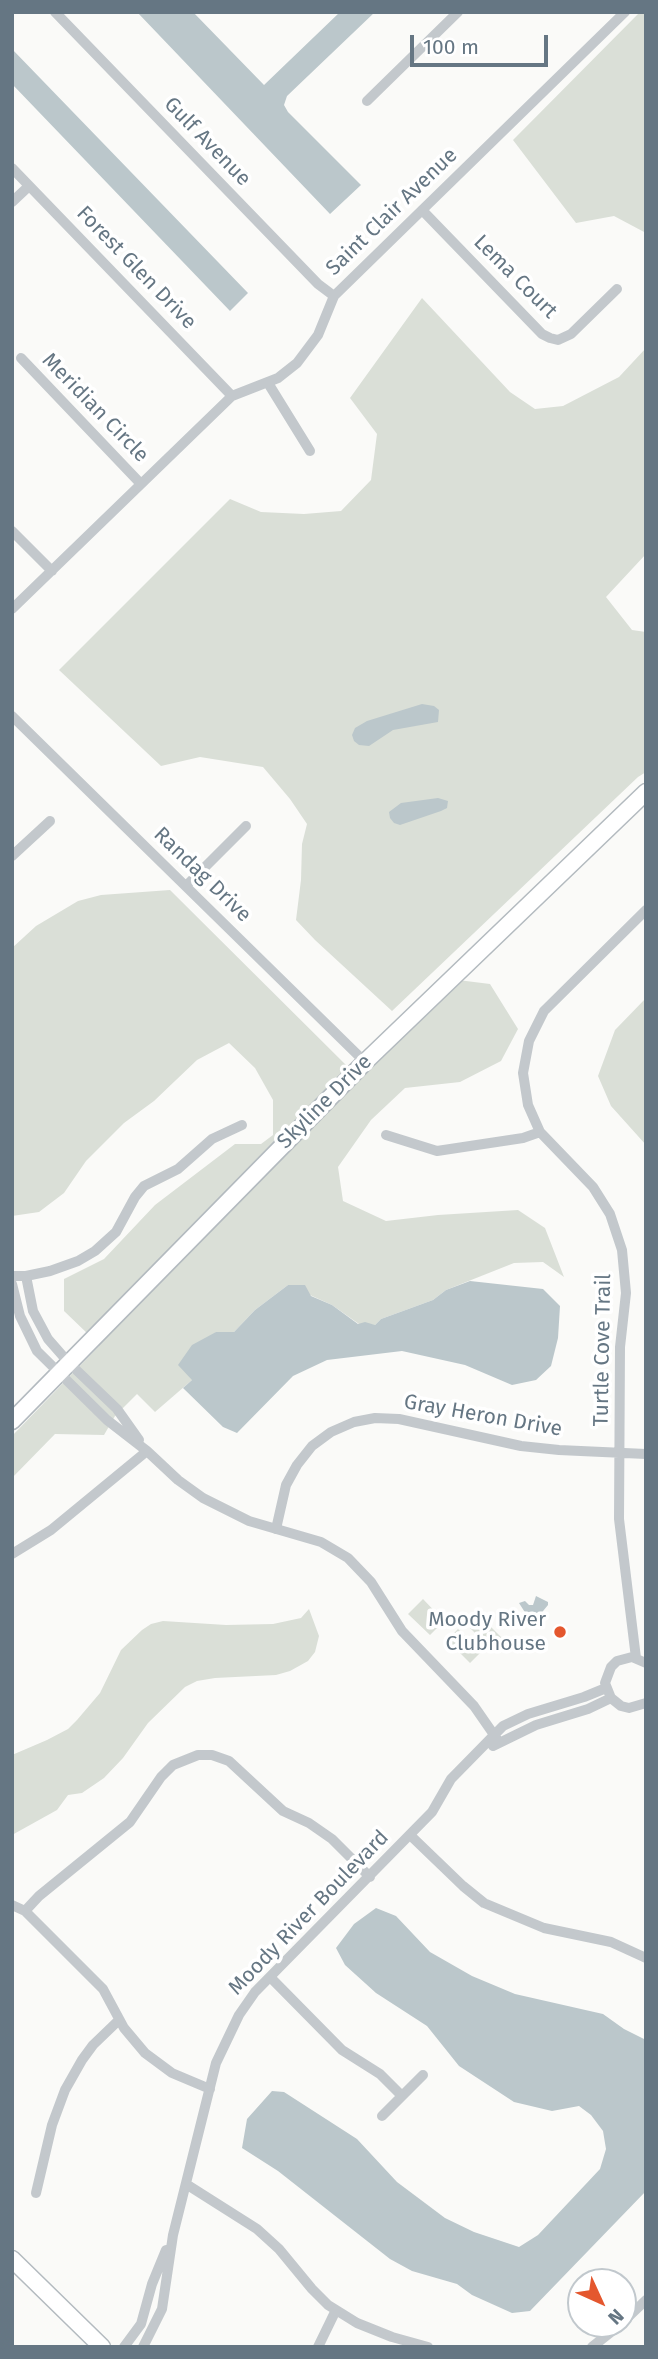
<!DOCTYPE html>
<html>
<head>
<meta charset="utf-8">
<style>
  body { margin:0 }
  #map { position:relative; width:658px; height:2359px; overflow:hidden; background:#fafaf8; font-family:"Fira Sans",sans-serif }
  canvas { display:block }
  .frame { position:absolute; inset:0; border:14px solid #657683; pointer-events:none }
  .north { position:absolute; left:567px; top:2268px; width:70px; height:70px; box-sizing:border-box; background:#fff; border:2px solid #c1c8cd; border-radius:50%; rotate:135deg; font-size:19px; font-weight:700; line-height:28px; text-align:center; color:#657683 }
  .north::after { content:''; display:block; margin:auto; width:24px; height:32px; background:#e4572e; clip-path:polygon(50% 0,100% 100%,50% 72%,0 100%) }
  .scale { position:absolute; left:410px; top:35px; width:138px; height:32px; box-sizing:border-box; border:4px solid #657683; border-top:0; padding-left:9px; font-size:21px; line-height:24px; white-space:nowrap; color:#657683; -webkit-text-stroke:5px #fff; paint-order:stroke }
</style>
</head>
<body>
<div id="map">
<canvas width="658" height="2359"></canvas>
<div class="frame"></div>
<div class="north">N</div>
<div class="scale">100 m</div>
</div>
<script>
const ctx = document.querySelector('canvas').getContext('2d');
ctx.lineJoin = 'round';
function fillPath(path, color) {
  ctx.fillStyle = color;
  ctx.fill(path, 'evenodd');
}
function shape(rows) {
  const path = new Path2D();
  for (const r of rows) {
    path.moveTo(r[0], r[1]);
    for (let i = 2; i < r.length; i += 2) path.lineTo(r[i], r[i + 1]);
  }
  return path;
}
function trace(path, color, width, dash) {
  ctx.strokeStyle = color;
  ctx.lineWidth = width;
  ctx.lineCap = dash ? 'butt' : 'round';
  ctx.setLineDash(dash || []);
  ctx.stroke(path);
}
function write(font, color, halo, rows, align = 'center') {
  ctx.font = font + ' "Fira Sans",sans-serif';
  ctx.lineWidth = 7;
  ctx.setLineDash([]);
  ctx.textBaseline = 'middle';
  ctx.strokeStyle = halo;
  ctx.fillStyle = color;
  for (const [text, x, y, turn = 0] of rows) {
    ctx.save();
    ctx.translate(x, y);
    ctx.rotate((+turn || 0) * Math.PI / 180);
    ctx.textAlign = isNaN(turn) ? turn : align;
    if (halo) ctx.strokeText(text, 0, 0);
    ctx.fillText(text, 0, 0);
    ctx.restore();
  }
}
const green = shape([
  [640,12,646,12,646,233,614,216,576,223,513,140],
  [422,298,510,392,535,409,563,406,619,377,646,348,646,554,606,597,632,630,646,632,646,772,638,777,392,1011,315,940,296,920,301,880,302,844,307,824,290,799,263,767,200,757,161,766,59,670,230,499,261,512,304,514,341,511,371,480,377,434,350,398],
  [170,890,350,1069,89,1335,64,1311,64,1279,104,1259,155,1205,235,1144,261,1144,273,1135,273,1100,255,1068,229,1043,197,1060,154,1101,124,1123,86,1161,64,1193,39,1212,12,1216,12,948,36,926,78,901,101,895],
  [458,980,490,984,518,1029,501,1061,460,1082,405,1088,371,1120,338,1167,343,1201,386,1221,438,1215,518,1210,545,1228,564,1277,543,1262,514,1263,446,1290,433,1300,381,1319,375,1325,359,1324,332,1305,288,1285,255,1310,234,1332,216,1332,192,1380,155,1412,137,1394,115,1416,104,1435,55,1434,12,1478,12,1436,99,1346,96,1343],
  [646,998,646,1145,611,1106,598,1076,615,1030],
  [423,1599,444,1621,430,1635,408,1614],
  [309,1609,319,1636,315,1652,308,1661,290,1671,276,1675,215,1678,197,1681,185,1687,148,1723,123,1758,104,1778,82,1793,68,1795,57,1810,12,1835,12,1755,47,1740,68,1729,77,1720,100,1693,121,1650,142,1630,151,1624,163,1621,226,1625,273,1624,301,1618],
  [481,1617,504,1640,493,1651,470,1628],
  [458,1629,481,1652,470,1663,447,1640]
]);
const water = shape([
  [137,12,193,12,264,85,340,12,375,12,287,96,284,105,288,112,361,185,330,214],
  [12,49,248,293,230,311,12,84],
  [422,704,434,706,439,710,438,722,393,730,369,746,359,745,354,741,352,735,355,728,367,721],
  [438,798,448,801,447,808,441,811,400,825,394,823,390,818,389,812,401,803],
  [470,1281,543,1289,560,1306,558,1338,551,1366,536,1380,512,1385,465,1365,402,1351,327,1360,293,1376,237,1433,223,1427,183,1388,192,1380,178,1365,192,1345,216,1332,234,1332,255,1310,288,1285,305,1285,311,1296,332,1305,358,1324,365,1322,375,1325,381,1319,433,1300,446,1290],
  [536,1596,548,1602,548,1605,529,1628,519,1621,526,1614,519,1603,525,1601,529,1605,533,1605],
  [376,1908,396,1916,430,1952,472,1976,515,1994,603,2014,624,2029,646,2040,646,2191,530,2311,512,2313,472,2295,457,2284,412,2271,390,2259,278,2171,242,2148,247,2119,272,2091,284,2092,357,2139,397,2182,445,2218,474,2232,519,2247,538,2235,600,2169,606,2149,603,2131,591,2115,579,2106,552,2111,514,2102,459,2066,427,2026,376,1993,345,1965,336,1948,354,1924]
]);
const street = shape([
  [55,12,318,284,334,296],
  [367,101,458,12],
  [12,168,232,396],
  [12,202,29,186],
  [422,210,542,334,550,338,558,340,571,334,617,289],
  [21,358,141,484],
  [268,383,310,451],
  [12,531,52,571],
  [12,609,232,396,278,378,297,363,318,335,334,296,625,12],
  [12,716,365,1062],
  [12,856,50,821],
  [186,886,246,826],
  [386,1135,437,1151,523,1138,540,1132],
  [12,1276,26,1276,50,1271,78,1261,95,1251,116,1232,135,1197,144,1186,178,1169,212,1139,242,1125],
  [26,1276,33,1311,48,1339,69,1363,117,1409,139,1440],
  [12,1284,20,1316,37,1351,107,1420,147,1451,178,1480,203,1498,249,1521,321,1542,348,1558,371,1582,402,1631,474,1706,499,1742],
  [276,1529,286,1485,297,1465,312,1446,331,1432,354,1422,375,1418,399,1419,521,1446,559,1450,646,1454],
  [12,1554,51,1530,147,1451],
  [636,1658,619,1519,620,1347,626,1293,622,1250,610,1214,593,1187,540,1132,528,1105,523,1073,529,1041,544,1011,646,910],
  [646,1663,632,1657,617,1661,611,1667,605,1683,611,1698,621,1706,629,1708,646,1703],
  [493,1746,536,1725,588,1709,611,1698],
  [410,1835,463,1886,484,1903,544,1928,611,1942,646,1958],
  [12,1905,25,1911,103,1989,124,2028,145,2053,172,2073,210,2089],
  [25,1911,39,1896,130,1822,161,1777,173,1765,198,1755,212,1755,229,1761,283,1811,309,1823,332,1839,370,1877],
  [270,1977,342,2050,380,2074,402,2096],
  [382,2116,423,2075],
  [186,2184,257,2229,279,2249,312,2289,328,2305,357,2323,392,2337,428,2347],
  [36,2193,52,2125,65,2090,82,2060,93,2045,119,2020],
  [623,2322,646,2300],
  [124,2347,141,2324,152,2284,166,2250],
  [143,2347,162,2309,173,2235,216,2063,239,2015,255,1992,432,1812,451,1779,503,1726,528,1714,584,1697,606,1688],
  [318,2347,336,2310],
  [592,2347,621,2324]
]);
const secondary = shape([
  [12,1421,365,1062,646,792],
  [12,2259,102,2347]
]);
const markers = [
  [560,1632,7,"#e4572e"]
];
const streetNames = [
  ["Gulf Avenue",207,142,46],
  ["Saint Clair Avenue",392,212,-44],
  ["Forest Glen Drive",136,268,46],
  ["Lema Court",515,277,45],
  ["Meridian Circle",95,408,46],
  ["Randag Drive",202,875,44],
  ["Skyline Drive",325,1102,-45],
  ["Turtle Cove Trail",603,1350,-89],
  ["Gray Heron Drive",483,1416,10],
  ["Moody River Boulevard",309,1913,-46]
];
const poiNames = [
  ["Moody River",546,1620],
  ["Clubhouse",546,1644]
];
fillPath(green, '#dadfd7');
fillPath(water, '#bbc7cb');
trace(secondary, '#b3babf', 19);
trace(street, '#c3c8cc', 10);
trace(secondary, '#fff', 16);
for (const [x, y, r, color] of markers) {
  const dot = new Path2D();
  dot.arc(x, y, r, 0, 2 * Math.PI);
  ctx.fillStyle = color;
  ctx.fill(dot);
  trace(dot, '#fff', 2.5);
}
write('21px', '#657683', '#fff', streetNames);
write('21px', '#657683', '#fff', poiNames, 'right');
</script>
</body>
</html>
